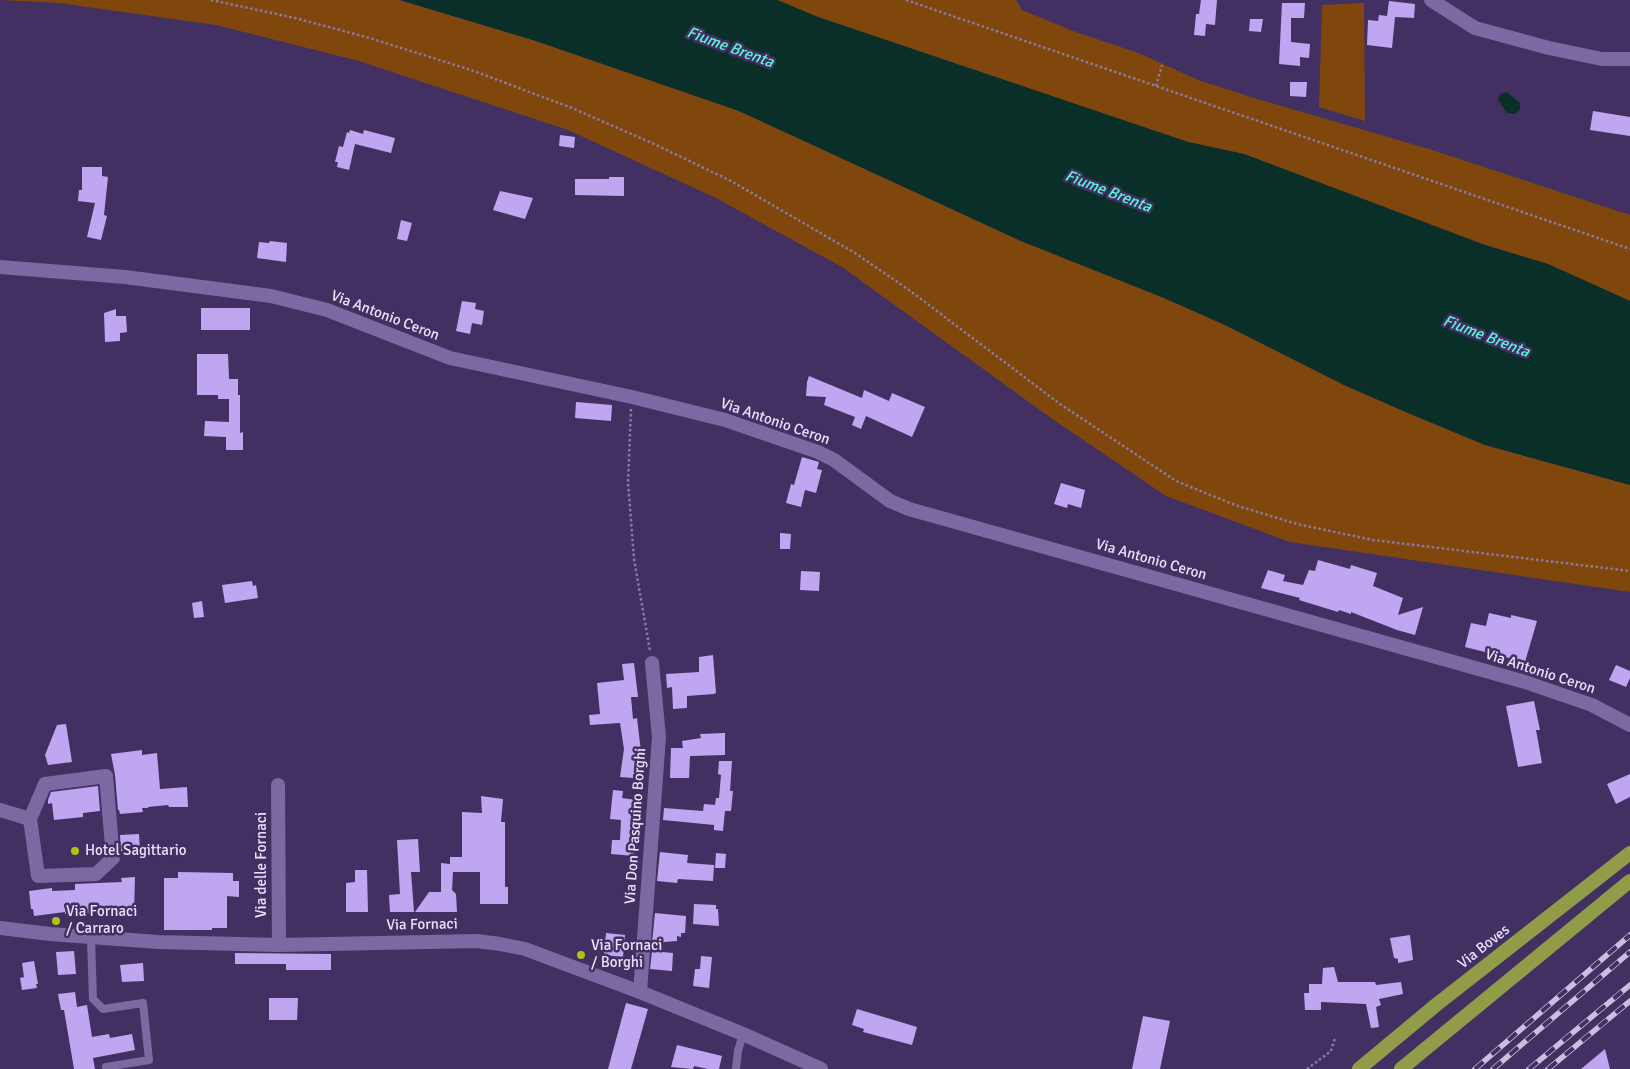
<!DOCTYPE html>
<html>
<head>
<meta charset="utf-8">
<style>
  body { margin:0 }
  canvas { display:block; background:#423063 }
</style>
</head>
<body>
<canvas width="1630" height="1069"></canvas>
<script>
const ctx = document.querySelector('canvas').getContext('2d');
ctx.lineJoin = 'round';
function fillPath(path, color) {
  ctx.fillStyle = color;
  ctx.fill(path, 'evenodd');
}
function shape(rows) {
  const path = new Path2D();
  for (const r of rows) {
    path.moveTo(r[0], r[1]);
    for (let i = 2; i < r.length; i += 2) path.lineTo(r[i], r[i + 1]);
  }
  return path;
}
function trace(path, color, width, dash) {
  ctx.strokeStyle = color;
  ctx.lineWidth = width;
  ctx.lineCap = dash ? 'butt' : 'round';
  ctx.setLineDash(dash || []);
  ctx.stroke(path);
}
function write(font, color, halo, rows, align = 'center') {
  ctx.font = font + ' Signika,sans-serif';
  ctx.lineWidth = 5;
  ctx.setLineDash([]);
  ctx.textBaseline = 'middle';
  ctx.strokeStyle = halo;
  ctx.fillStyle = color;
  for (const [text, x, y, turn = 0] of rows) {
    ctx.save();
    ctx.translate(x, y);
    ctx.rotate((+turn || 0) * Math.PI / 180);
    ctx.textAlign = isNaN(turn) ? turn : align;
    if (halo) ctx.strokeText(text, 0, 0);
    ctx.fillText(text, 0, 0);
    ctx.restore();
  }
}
const green = shape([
  [0,0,399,0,536,41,739,111,1021,241,1164,298,1225,325,1344,385,1408,413,1485,445,1630,485,1630,592,1290,542,1166,496,1051,418,842,267,716,198,568,130,359,61,216,25,59,3],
  [777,0,1016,0,1022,10,1073,31,1141,54,1198,80,1254,98,1429,149,1630,215,1630,301,1548,264,1485,245,1244,154,1188,142,818,17],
  [1364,3,1365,121,1319,107,1322,5]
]);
const water = shape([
  [400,0,777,0,818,17,1188,142,1244,154,1485,245,1548,264,1630,301,1630,485,1485,445,1408,413,1344,385,1225,325,1164,298,1021,241,739,111,536,41],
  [1507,92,1520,103,1520,110,1515,114,1507,113,1498,100,1500,94]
]);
const building = shape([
  [1201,0,1217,0,1215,25,1206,24,1205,36,1194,35,1196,14,1199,14],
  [1389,1,1415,4,1414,18,1395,17,1392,48,1367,45,1368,20,1378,21,1379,15,1387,16],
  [1282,3,1305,3,1304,18,1291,18,1291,42,1310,44,1309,58,1300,57,1300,66,1279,64],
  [1250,19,1263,19,1261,32,1249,31],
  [1290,82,1307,82,1306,97,1290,96],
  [1593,111,1630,117,1630,136,1590,130],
  [350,130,363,134,364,130,395,138,391,153,355,144,349,170,337,167,338,162,335,162,339,146,343,147,347,132,349,133],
  [560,135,575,137,574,148,559,146],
  [82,167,102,167,102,176,108,177,104,215,107,216,101,240,87,237,95,203,78,201,79,190,82,190],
  [609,177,624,177,624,196,575,195,575,179,609,179],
  [500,191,533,198,525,219,493,210],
  [401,220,412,223,407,241,397,239],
  [270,241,287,243,286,262,257,258,259,242,269,243],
  [462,301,476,303,475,309,484,311,482,325,472,323,470,334,456,331],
  [201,308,250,308,250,330,201,330],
  [116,309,116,316,126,316,127,332,120,333,120,341,105,342,104,313],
  [197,354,228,354,229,379,238,379,238,395,240,395,240,433,243,432,243,450,226,450,226,437,204,436,205,421,229,422,229,399,218,399,218,395,197,395],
  [809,376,862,398,864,390,889,401,892,393,925,407,912,437,866,416,861,429,852,425,855,417,824,405,826,397,806,396,807,382],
  [576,402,612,405,611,421,575,418],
  [802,457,819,462,817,469,822,470,816,493,805,490,801,507,786,503,791,484,794,485],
  [1061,483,1085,490,1081,508,1068,504,1067,508,1054,504],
  [780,533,791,534,790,549,780,549],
  [1318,560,1350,569,1351,565,1377,573,1373,586,1403,598,1398,615,1423,607,1415,635,1397,630,1351,612,1351,614,1339,610,1338,612,1299,600,1300,598,1261,588,1268,570,1285,575,1283,581,1303,585,1309,570,1315,571],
  [801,571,820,572,819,591,800,590],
  [252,581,253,586,256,585,258,598,225,603,222,585],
  [202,601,204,617,194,618,192,603],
  [1489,613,1511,618,1511,615,1537,621,1525,662,1465,647,1471,623,1486,626],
  [713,655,716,693,714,694,687,696,687,708,673,709,672,687,667,688,666,674,699,672,699,657],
  [634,663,638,697,631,697,633,719,637,718,641,752,644,753,641,775,633,774,633,778,620,777,624,749,620,723,590,725,589,715,600,714,597,683,624,680,622,664],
  [1616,665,1630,671,1630,678,1626,687,1609,680],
  [1534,701,1540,730,1536,730,1542,763,1518,767,1506,706],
  [66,724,72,762,48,765,45,755,57,725],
  [725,733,725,755,690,756,689,778,670,778,671,748,683,748,682,741,701,738,700,734],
  [142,750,142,755,157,753,160,789,187,787,188,807,169,807,168,805,148,807,148,808,142,808,143,812,120,814,119,810,118,810,115,775,111,754],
  [719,761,732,761,730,791,733,791,731,811,725,811,723,831,714,830,714,825,663,820,664,808,703,811,704,804,715,805,716,798,719,798,721,775,718,774],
  [1630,774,1630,797,1616,804,1607,784],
  [98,786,100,811,83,813,83,817,54,820,52,803,48,804,48,800,51,792],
  [613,790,623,791,622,798,637,800,633,839,636,839,634,856,611,854,612,840,620,840,621,820,610,819],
  [481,796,503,799,501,822,505,822,505,887,508,887,508,904,480,904,480,872,453,872,452,890,456,894,457,912,415,912,429,892,441,892,441,863,450,864,450,857,462,857,462,812,482,813],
  [139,834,140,851,121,851,120,835],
  [418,839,420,872,411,872,414,912,390,912,389,895,400,894,397,840],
  [660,852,688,855,687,863,714,865,713,881,678,879,677,883,657,881],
  [716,853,726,854,725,868,715,868],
  [355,870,367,870,368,912,346,912,346,883,355,882],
  [178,872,233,873,233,881,239,881,239,897,227,896,227,928,212,928,212,930,164,930,164,878,178,878],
  [135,877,134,913,96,914,96,913,65,914,65,912,34,916,33,909,31,909,29,891,52,888,52,891,75,890,75,884,122,882,121,878],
  [694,904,716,905,716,909,718,909,719,926,693,924],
  [655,913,686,916,685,933,681,933,681,937,677,936,677,941,652,943],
  [606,933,625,935,623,957,604,955],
  [1410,935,1413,960,1398,963,1398,959,1394,958,1390,938],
  [74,951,76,974,58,975,56,952],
  [652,951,673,953,672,971,650,969],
  [235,953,331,954,331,970,286,970,286,964,235,964],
  [701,956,712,957,709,988,693,986,695,969,700,969],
  [34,961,38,984,36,984,37,988,22,990,20,978,24,977,22,963],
  [143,963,144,981,122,982,120,965],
  [1334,967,1338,982,1375,982,1376,985,1401,982,1403,994,1379,999,1381,1005,1376,1007,1379,1027,1371,1028,1366,1004,1321,1002,1321,1010,1305,1010,1304,993,1309,993,1309,984,1322,984,1323,968],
  [75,992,77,1007,87,1005,92,1037,109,1034,110,1038,132,1034,135,1050,93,1058,95,1069,74,1069,64,1010,61,1010,58,994],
  [269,998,298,998,297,1020,269,1020],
  [626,1003,648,1009,631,1069,608,1069],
  [857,1009,917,1027,912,1045,863,1032,864,1029,852,1025],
  [1143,1016,1170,1021,1160,1069,1132,1069],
  [677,1045,722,1056,719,1069,708,1069,694,1066,693,1069,671,1067],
  [1605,1049,1610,1069,1581,1069]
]);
const path = shape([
  [211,0,295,18,366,37,471,70,572,108,652,143,731,181,855,253,909,290,1060,404,1176,481,1235,505,1297,524,1373,540,1630,571],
  [906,0,1630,249],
  [1156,86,1162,65],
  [631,409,628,482,634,559,650,651],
  [1307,1069,1331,1051,1335,1038]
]);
const service = shape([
  [91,938,93,999,103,1009,143,1003,149,1060,106,1067],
  [736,1069,738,1051,743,1034]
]);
const minor = shape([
  [1431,0,1475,28,1549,48,1602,59,1630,59],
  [0,267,125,277,271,296,327,310,450,358,632,397,725,420,818,452,834,460,890,501,909,509,1525,682,1592,705,1630,725],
  [106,776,113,858,96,874,38,876,30,819,45,784,106,776],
  [278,785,279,945],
  [0,810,30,819],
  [640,992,659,737,652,663]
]);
const tertiary = shape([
  [0,928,50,934,158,942,279,945,477,941,500,944,525,949,640,992,743,1034,821,1069]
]);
const trunk = shape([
  [1359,1069,1436,1005,1630,853],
  [1401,1069,1630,881]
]);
const rail = shape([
  [1475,1069,1630,935],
  [1493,1069,1630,952],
  [1529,1069,1630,985],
  [1548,1069,1630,1001]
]);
const markers = [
  [75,851,5,"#acc610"],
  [56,921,5,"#acc610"],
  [581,955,5,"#acc610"]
];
const streetNames = [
  ["Via Antonio Ceron",385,316,21],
  ["Via Antonio Ceron",775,422,19],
  ["Via Antonio Ceron",1151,560,16],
  ["Via Antonio Ceron",1540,672,18],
  ["Via Don Pasquino Borghi",636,826,-86],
  ["Via delle Fornaci",262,865,-90],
  ["Via Fornaci",422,925,-1],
  ["Via Boves",1484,947,-38]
];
const poiNames = [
  ["Hotel Sagittario",85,851],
  ["Via Fornaci",66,912],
  ["/ Carraro",66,929],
  ["Via Fornaci",591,946],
  ["/ Borghi",591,963]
];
const waterNames = [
  ["Fiume Brenta",730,48,20],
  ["Fiume Brenta",1108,192,21],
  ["Fiume Brenta",1486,337,21]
];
fillPath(green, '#80470d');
fillPath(water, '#0a2f29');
fillPath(building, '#bea6f1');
trace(path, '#897ba4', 2.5, [2.5, 2.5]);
trace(service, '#7b69a1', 8);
trace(minor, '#7b69a1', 14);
trace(tertiary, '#7b69a1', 14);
trace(trunk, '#909c48', 14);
trace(rail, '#c9c0df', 5.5);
trace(rail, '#423063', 4, [11]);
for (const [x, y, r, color] of markers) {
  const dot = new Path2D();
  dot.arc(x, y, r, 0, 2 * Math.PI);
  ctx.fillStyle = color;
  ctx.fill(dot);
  trace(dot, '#423063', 2);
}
write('15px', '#e9e2fc', '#423063', streetNames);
write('15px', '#e9e2fc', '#423063', poiNames, 'left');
write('italic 16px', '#59f8db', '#423063', waterNames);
</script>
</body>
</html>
